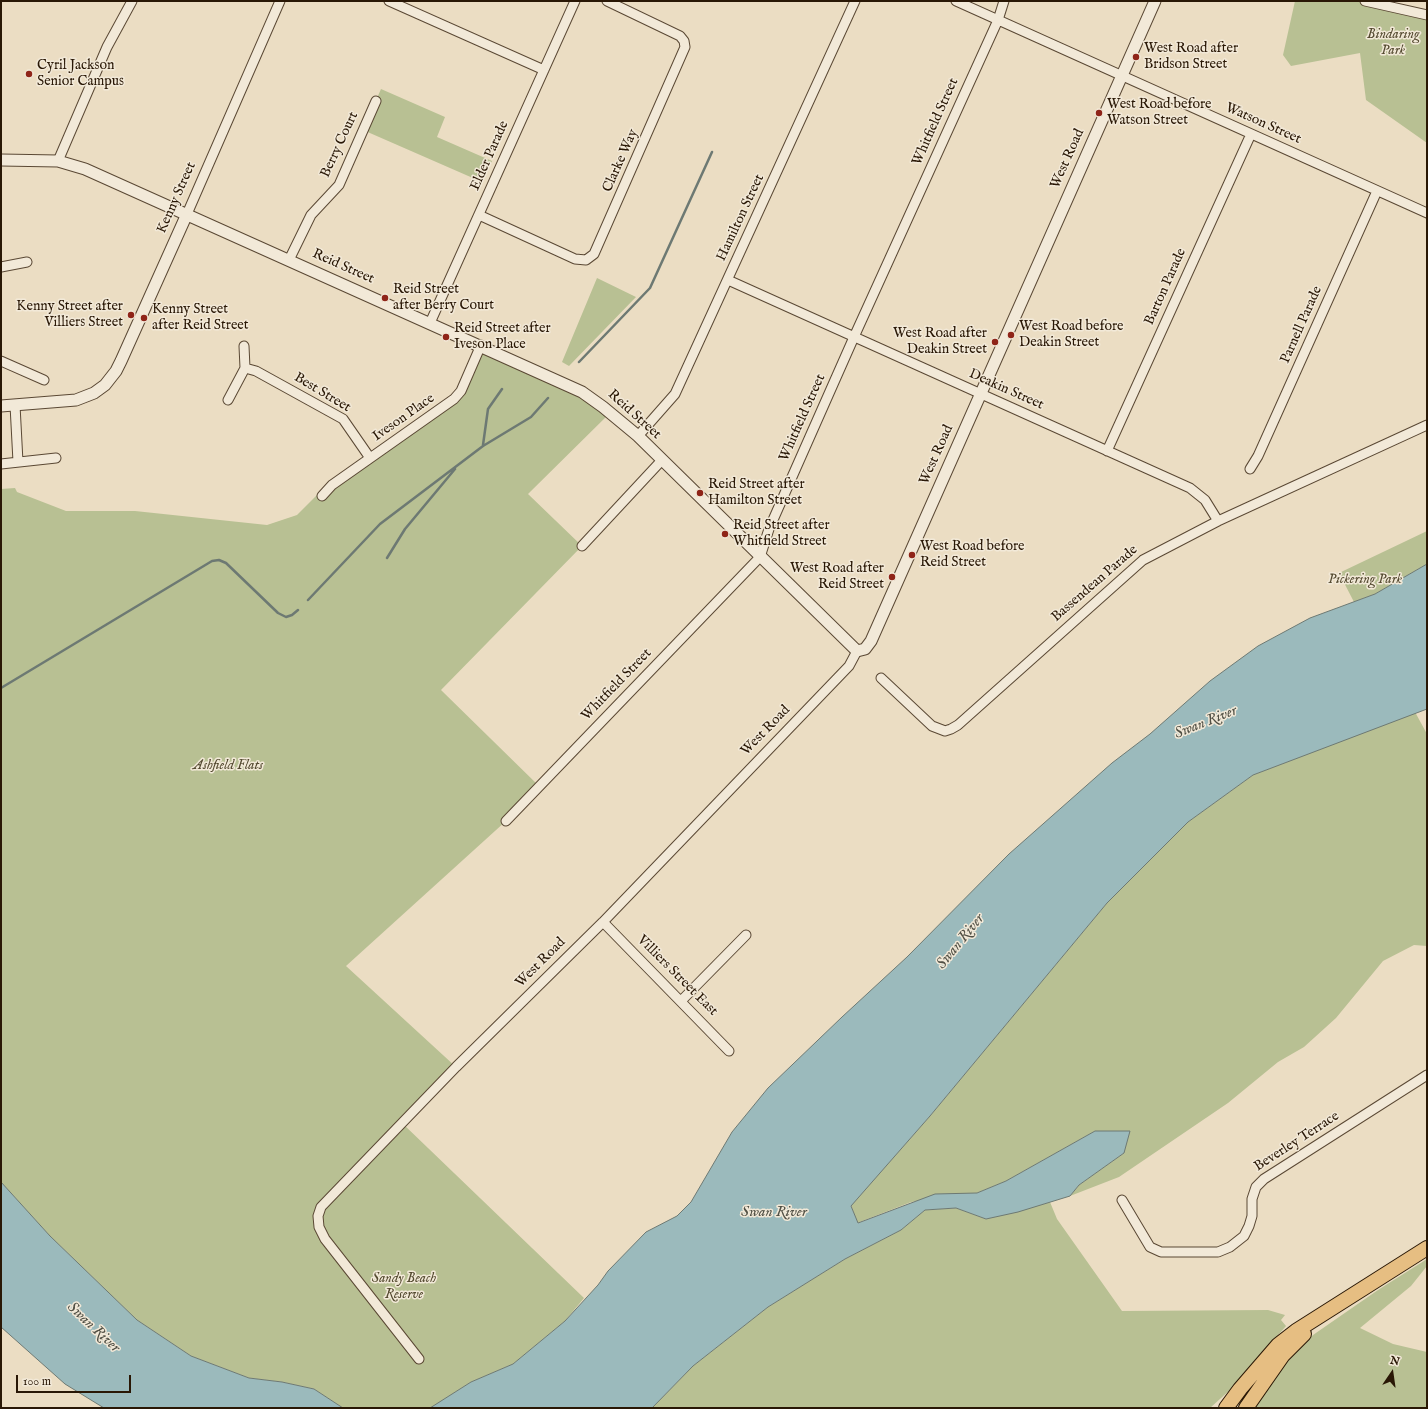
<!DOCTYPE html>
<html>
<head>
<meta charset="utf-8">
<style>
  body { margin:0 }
  #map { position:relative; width:1428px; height:1409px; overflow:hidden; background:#ebddc3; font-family:"IM FELL English",serif }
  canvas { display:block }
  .frame { position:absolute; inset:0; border:2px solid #291705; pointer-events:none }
  .north { position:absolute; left:1372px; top:1353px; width:40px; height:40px; -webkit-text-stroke:3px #f2e9d8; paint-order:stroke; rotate:13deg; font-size:11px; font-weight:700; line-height:16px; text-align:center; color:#291705 }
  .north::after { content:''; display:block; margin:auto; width:14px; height:18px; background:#291705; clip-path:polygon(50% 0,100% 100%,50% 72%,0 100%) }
  .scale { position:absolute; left:16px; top:1375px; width:115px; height:18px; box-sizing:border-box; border:2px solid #291705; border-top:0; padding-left:5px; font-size:12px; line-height:14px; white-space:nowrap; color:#291705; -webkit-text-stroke:3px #f2e9d8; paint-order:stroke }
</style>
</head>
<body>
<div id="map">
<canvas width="1428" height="1409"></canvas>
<div class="frame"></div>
<div class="north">N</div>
<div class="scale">100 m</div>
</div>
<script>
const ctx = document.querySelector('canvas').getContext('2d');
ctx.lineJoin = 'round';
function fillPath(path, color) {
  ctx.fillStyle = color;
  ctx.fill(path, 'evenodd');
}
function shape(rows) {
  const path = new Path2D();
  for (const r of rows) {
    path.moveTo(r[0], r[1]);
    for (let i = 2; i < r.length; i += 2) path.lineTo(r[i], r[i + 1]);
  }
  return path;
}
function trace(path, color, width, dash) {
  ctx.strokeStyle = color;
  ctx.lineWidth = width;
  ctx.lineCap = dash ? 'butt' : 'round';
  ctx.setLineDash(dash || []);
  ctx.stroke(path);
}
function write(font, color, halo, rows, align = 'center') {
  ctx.font = font + ' "IM FELL English",serif';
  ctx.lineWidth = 3;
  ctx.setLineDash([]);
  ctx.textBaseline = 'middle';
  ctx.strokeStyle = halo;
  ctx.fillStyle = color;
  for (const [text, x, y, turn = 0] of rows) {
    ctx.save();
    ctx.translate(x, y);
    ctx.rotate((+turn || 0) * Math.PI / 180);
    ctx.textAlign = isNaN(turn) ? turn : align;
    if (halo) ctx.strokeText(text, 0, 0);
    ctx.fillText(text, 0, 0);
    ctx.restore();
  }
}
const green = shape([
  [1295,1,1366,1,1427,15,1427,143,1366,100,1360,53,1291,66,1283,55],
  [381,89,445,117,437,137,492,161,482,182,363,130],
  [597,278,636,297,569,366,562,362],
  [478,344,610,413,528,494,582,546,441,690,539,786,506,821,346,966,456,1067,402,1123,584,1298,565,1321,513,1364,471,1382,431,1408,343,1408,314,1389,282,1382,249,1378,191,1356,137,1320,50,1236,1,1182,1,489,15,488,17,492,66,511,135,511,267,525,297,515,330,482,452,399],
  [1427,531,1427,564,1375,594,1354,602,1339,573],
  [1415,712,1427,734,1427,946,1414,945,1383,961,1336,1018,1304,1047,1278,1062,1228,1103,1119,1177,1070,1196,1079,1185,1124,1153,1095,1131,1006,1181,977,1193,911,1202,857,1223,851,1205,930,1116,1107,903,1188,822,1253,775],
  [1050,1202,1057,1219,1122,1311,1268,1310,1285,1315,1281,1320,1286,1326,1231,1389,1210,1408,652,1408,693,1366,768,1307,845,1259,901,1230,925,1210,956,1208,986,1219],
  [1427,1259,1427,1266,1411,1286,1360,1328,1393,1344,1427,1352,1427,1408,1251,1408,1281,1365,1313,1335,1378,1290]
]);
const water = shape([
  [1427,564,1427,709,1253,775,1188,822,1107,903,930,1116,851,1206,858,1223,935,1194,977,1193,1006,1181,1095,1131,1130,1131,1124,1153,1079,1185,1070,1196,1018,1212,986,1219,956,1208,925,1210,901,1230,845,1259,768,1307,693,1366,652,1408,430,1408,471,1382,513,1364,565,1321,598,1285,608,1271,646,1232,677,1216,691,1202,732,1132,768,1088,842,1017,907,957,1009,854,1112,763,1150,734,1210,681,1258,646,1310,618,1375,594,1427,564],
  [1,1182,50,1236,137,1320,191,1356,249,1378,282,1382,314,1389,343,1408,104,1408,65,1384,1,1327,1,1182]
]);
const stream = shape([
  [579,362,650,288,712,152],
  [483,445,488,409,502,389],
  [387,558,405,529,455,469],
  [308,600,380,524,483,446,531,417,548,398],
  [1,688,212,561,219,560,226,563,278,613,286,617,292,615,298,610]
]);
const minor = shape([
  [389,1,544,70],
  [956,1,1427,213],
  [1365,1,1427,15],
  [58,161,107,47,132,1],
  [187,214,280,1],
  [479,215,575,259,586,260,594,254,685,47,684,41,680,36,607,1],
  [289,260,311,215,339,185,376,101],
  [1,267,27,262],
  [728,280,1190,488,1205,500,1218,521],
  [430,323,575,1],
  [244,346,245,368,256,371,343,419,370,458],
  [1,361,44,380],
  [228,400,245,368],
  [15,405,18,462],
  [638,436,675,394,855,1],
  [1107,451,1251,134],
  [1,464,56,458],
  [1250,469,1258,456,1377,191],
  [322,496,332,485,454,399,461,391,481,345],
  [582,546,662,460],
  [881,678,932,726,945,731,951,729,958,725,1143,560,1218,521,1427,425],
  [506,821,760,557,769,529,854,337,998,20,1004,1],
  [603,922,729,1051],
  [681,1001,746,935],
  [1122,1200,1150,1247,1161,1252,1218,1252,1230,1247,1244,1236,1249,1226,1252,1216,1252,1199,1256,1187,1264,1179,1427,1075],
  [419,1359,325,1239,319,1227,318,1216,321,1207,456,1067,603,922,849,666,857,651]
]);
const tertiary = shape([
  [1,160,58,161,85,169,582,392,603,407,638,436,857,651,865,649,871,641,1155,1],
  [1,406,76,400,94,393,105,385,116,371,121,361,187,214]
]);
const trunk = shape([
  [1226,1408,1240,1389,1278,1345,1296,1331,1427,1248],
  [1246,1408,1283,1355,1304,1334]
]);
const markers = [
  [1136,57,4,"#8f2418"],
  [29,74,4,"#8f2418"],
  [1099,113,4,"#8f2418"],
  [385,298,4,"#8f2418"],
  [131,315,4,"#8f2418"],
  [144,318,4,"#8f2418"],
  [1011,335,4,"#8f2418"],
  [446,337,4,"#8f2418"],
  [995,342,4,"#8f2418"],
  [700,493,4,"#8f2418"],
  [725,534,4,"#8f2418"],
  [912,555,4,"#8f2418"],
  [892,577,4,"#8f2418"]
];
const parkNames = [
  ["Bindaring",1393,35],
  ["Park",1393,51],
  ["Pickering Park",1365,580],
  ["Ashfield Flats",228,766],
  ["Sandy Beach",404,1279],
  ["Reserve",404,1295]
];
const poiNames = [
  ["West Road after",1144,49],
  ["Bridson Street",1144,65],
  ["Cyril Jackson",37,66],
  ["Senior Campus",37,82],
  ["West Road before",1107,105],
  ["Watson Street",1107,121],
  ["Reid Street",393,290],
  ["after Berry Court",393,306],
  ["Kenny Street after",123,307,"right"],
  ["Villiers Street",123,323,"right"],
  ["Kenny Street",152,310],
  ["after Reid Street",152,326],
  ["West Road before",1019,327],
  ["Deakin Street",1019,343],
  ["Reid Street after",454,329],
  ["Iveson Place",454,345],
  ["West Road after",987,334,"right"],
  ["Deakin Street",987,350,"right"],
  ["Reid Street after",708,485],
  ["Hamilton Street",708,501],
  ["Reid Street after",733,526],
  ["Whitfield Street",733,542],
  ["West Road before",920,547],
  ["Reid Street",920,563],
  ["West Road after",884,569,"right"],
  ["Reid Street",884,585,"right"]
];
const streetNames = [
  ["Whitfield Street",936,122,-66],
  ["Watson Street",1263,124,24],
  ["Berry Court",340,145,-65],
  ["Elder Parade",490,156,-66],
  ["West Road",1068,159,-66],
  ["Clarke Way",621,161,-66],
  ["Kenny Street",177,198,-66],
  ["Hamilton Street",741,218,-65],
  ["Reid Street",343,267,24],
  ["Barton Parade",1166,287,-66],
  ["Parnell Parade",1302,325,-66],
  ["Deakin Street",1006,390,24],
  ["Best Street",322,393,31],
  ["Reid Street",634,415,42],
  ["Iveson Place",404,418,-35],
  ["Whitfield Street",803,418,-66],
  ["West Road",937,455,-66],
  ["Bassendean Parade",1095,584,-41],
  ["Whitfield Street",617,685,-46],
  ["West Road",766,731,-46],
  ["West Road",541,963,-45],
  ["Villiers Street East",677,976,45],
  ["Beverley Terrace",1297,1142,-33]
];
const waterNames = [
  ["Swan River",1206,723,-22],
  ["Swan River",961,942,-51],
  ["Swan River",774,1213],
  ["Swan River",93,1328,43]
];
fillPath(green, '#b8c093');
fillPath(water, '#9bbabc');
trace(water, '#6d7973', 1);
trace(stream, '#6d7973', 2.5);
trace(minor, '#5a4834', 11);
trace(tertiary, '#5a4834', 13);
trace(trunk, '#291705', 16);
trace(minor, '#f2e9d8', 9);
trace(tertiary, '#f2e9d8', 11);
trace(trunk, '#e6be82', 14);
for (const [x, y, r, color] of markers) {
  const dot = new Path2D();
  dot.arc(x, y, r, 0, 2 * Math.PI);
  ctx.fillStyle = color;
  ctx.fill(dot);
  trace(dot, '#f2e9d8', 1.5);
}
write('italic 14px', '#544a30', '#f2e9d8', parkNames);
write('14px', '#291705', '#f2e9d8', poiNames, 'left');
write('14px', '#291705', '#f2e9d8', streetNames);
write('italic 15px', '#515045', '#f2e9d8', waterNames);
</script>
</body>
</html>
